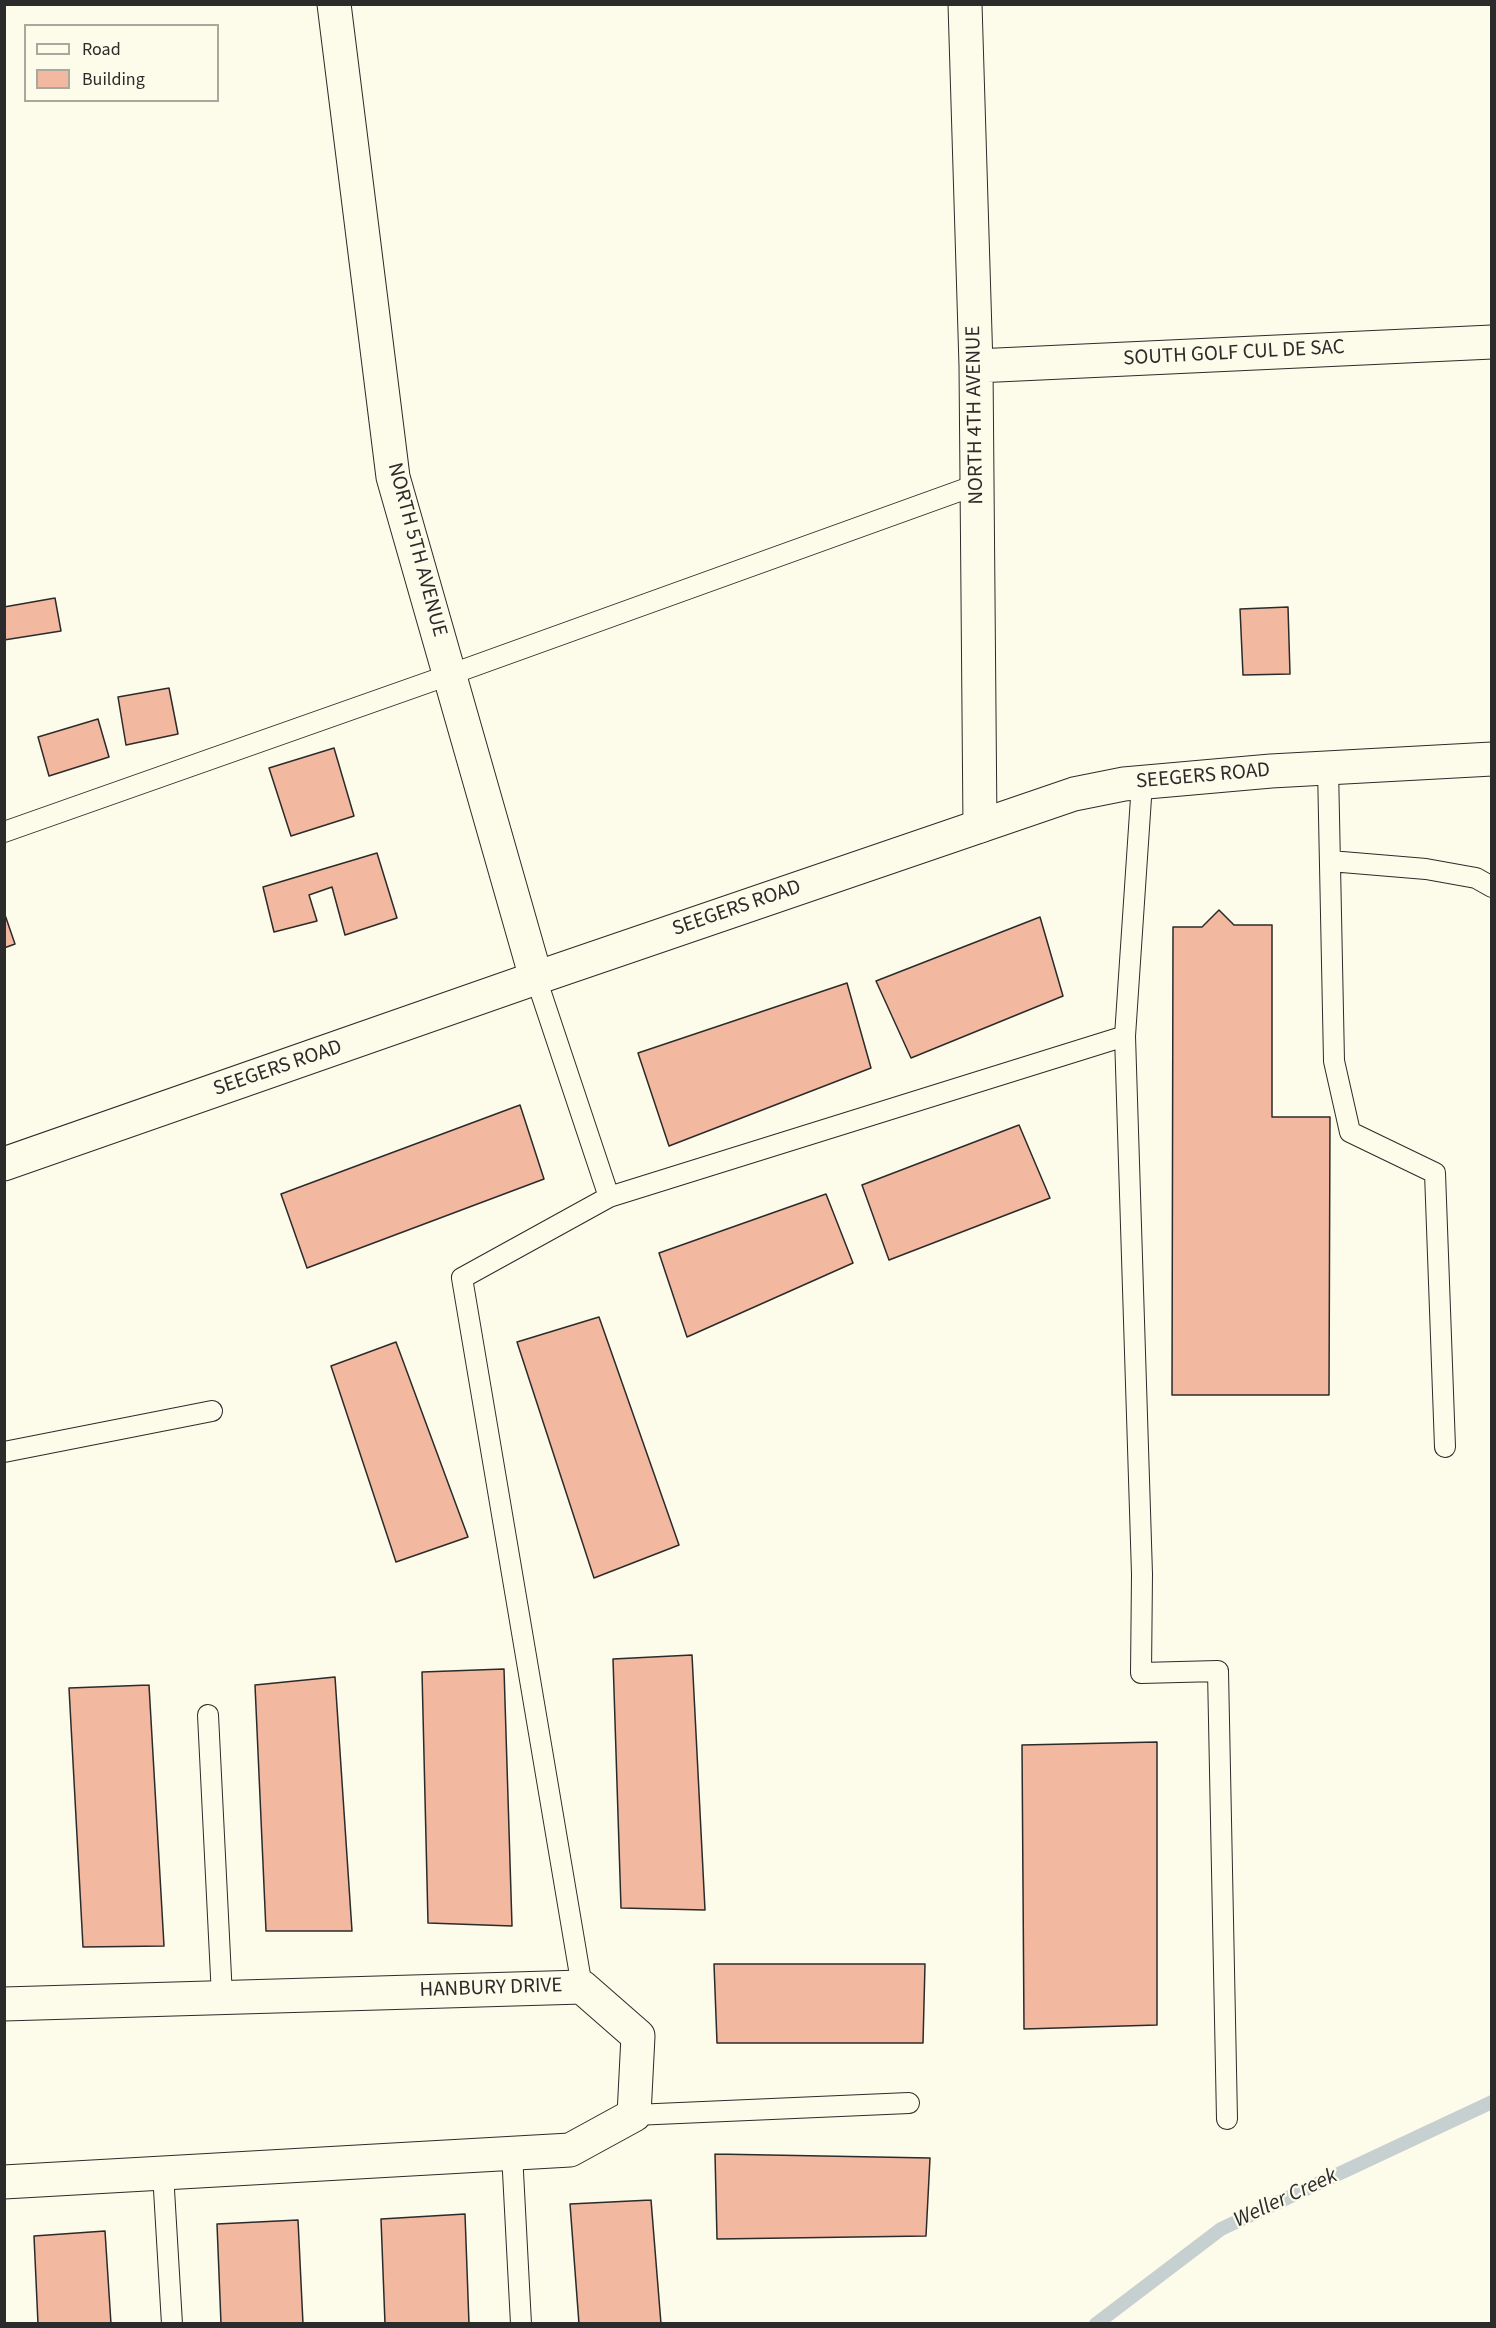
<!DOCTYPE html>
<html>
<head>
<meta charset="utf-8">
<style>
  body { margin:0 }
  #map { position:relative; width:1496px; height:2328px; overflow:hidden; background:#fdfbea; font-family:"Source Sans 3",sans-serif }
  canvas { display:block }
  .frame { position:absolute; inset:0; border:6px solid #2b2b2b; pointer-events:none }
  .legend { position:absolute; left:24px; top:24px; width:195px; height:78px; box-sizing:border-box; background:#fdfbea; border:2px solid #a9a89e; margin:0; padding:8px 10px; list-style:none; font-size:18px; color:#2b2b2b }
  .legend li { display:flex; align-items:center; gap:12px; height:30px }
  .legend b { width:30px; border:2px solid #a9a89e }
</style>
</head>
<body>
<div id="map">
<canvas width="1496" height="2328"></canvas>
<div class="frame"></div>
<ul class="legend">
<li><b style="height:8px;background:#fdfbea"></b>Road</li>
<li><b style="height:16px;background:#f2b8a0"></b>Building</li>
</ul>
</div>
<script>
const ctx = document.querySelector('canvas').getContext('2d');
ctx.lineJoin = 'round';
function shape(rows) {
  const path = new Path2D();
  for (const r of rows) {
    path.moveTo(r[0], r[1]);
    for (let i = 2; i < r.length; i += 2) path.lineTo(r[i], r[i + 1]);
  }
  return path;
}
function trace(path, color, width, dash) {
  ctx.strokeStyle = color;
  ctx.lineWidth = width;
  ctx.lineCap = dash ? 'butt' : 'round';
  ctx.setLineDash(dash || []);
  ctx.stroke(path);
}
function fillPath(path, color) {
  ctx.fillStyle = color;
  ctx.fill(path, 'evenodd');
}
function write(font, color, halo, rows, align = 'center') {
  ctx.font = font + ' "Source Sans 3",sans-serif';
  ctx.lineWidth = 4.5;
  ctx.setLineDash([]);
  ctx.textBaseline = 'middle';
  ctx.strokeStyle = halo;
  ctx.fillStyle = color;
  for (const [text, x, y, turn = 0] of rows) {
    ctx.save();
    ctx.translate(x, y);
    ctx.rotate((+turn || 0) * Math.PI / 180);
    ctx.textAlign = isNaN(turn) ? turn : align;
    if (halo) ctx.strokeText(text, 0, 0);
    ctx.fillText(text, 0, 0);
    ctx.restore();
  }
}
const stream = shape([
  [1096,2324,1221,2229,1492,2102]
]);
const building = shape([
  [55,598,61,631,4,640,4,607,55,598],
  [1288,607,1290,674,1243,675,1240,609,1288,607],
  [169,688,178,734,126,745,118,697,169,688],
  [98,719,109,757,49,776,38,737,98,719],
  [334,748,354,816,291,836,269,768,334,748],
  [377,853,397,918,345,935,332,887,309,895,317,921,274,932,263,887,377,853],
  [1219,910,1234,925,1272,925,1272,1117,1330,1117,1329,1395,1172,1395,1173,927,1202,927,1219,910],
  [4,912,15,944,4,948,4,912],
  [1040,917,1063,996,911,1058,876,981,1040,917],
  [847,983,871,1068,669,1146,638,1053,847,983],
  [520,1105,544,1179,307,1268,281,1194,520,1105],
  [1019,1125,1050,1198,889,1260,862,1185,1019,1125],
  [826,1194,853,1263,687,1337,659,1253,826,1194],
  [599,1317,679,1545,594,1578,517,1342,599,1317],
  [396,1342,468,1537,396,1562,331,1366,396,1342],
  [692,1655,705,1910,621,1908,613,1659,692,1655],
  [504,1669,512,1926,428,1923,422,1672,504,1669],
  [335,1677,352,1931,266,1931,255,1685,335,1677],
  [149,1685,164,1946,83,1947,69,1688,149,1685],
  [1157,1742,1157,2025,1024,2029,1022,1745,1157,1742],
  [714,1964,925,1964,923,2043,717,2043,714,1964],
  [715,2154,930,2158,926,2236,717,2239,715,2154],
  [651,2200,661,2324,579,2324,570,2204,651,2200],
  [465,2214,469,2324,385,2324,381,2219,465,2214],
  [298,2220,303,2324,221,2324,217,2224,298,2220],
  [105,2231,111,2324,38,2324,34,2236,105,2231]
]);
const service = shape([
  [1328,768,1334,1061,1350,1132,1435,1173,1445,1447],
  [1142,783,1125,1036,1142,1574,1141,1673,1218,1671,1227,2119],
  [4,832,449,675,976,485],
  [1330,861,1426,869,1476,878,1492,887],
  [536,978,609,1197,462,1278,582,1987],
  [609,1197,1125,1036],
  [4,1452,212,1411],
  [208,1715,222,1997],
  [634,2115,909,2103],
  [512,2153,521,2324],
  [163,2173,172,2324]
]);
const minor = shape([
  [334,4,393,477,536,978],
  [965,4,976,366,980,826],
  [976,366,1492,342],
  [4,2004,582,1987,638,2036,634,2115,570,2150,4,2182]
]);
const tertiary = shape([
  [4,1164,536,978,1074,794,1124,784,1271,771,1492,759]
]);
const streetNames = [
  ["SOUTH GOLF CUL DE SAC",1234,354,-3],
  ["NORTH 4TH AVENUE",976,415,-91],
  ["NORTH 5TH AVENUE",416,550,75],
  ["SEEGERS ROAD",1203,777,-5],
  ["SEEGERS ROAD",737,909,-19],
  ["SEEGERS ROAD",278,1069,-19],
  ["HANBURY DRIVE",491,1989,-2]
];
const waterNames = [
  ["Weller Creek",1286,2199,-25]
];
trace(stream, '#c7d0d0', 14);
fillPath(building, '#f2b8a0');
trace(building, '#2b2b2b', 1.5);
trace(service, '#2b2b2b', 22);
trace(minor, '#2b2b2b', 35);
trace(tertiary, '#2b2b2b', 35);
trace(service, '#fdfbea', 20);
trace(minor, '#fdfbea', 33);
trace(tertiary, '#fdfbea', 33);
write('21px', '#2b2b2b', '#fdfbea', streetNames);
write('italic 22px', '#2b2b2b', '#fdfbea', waterNames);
</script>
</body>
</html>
